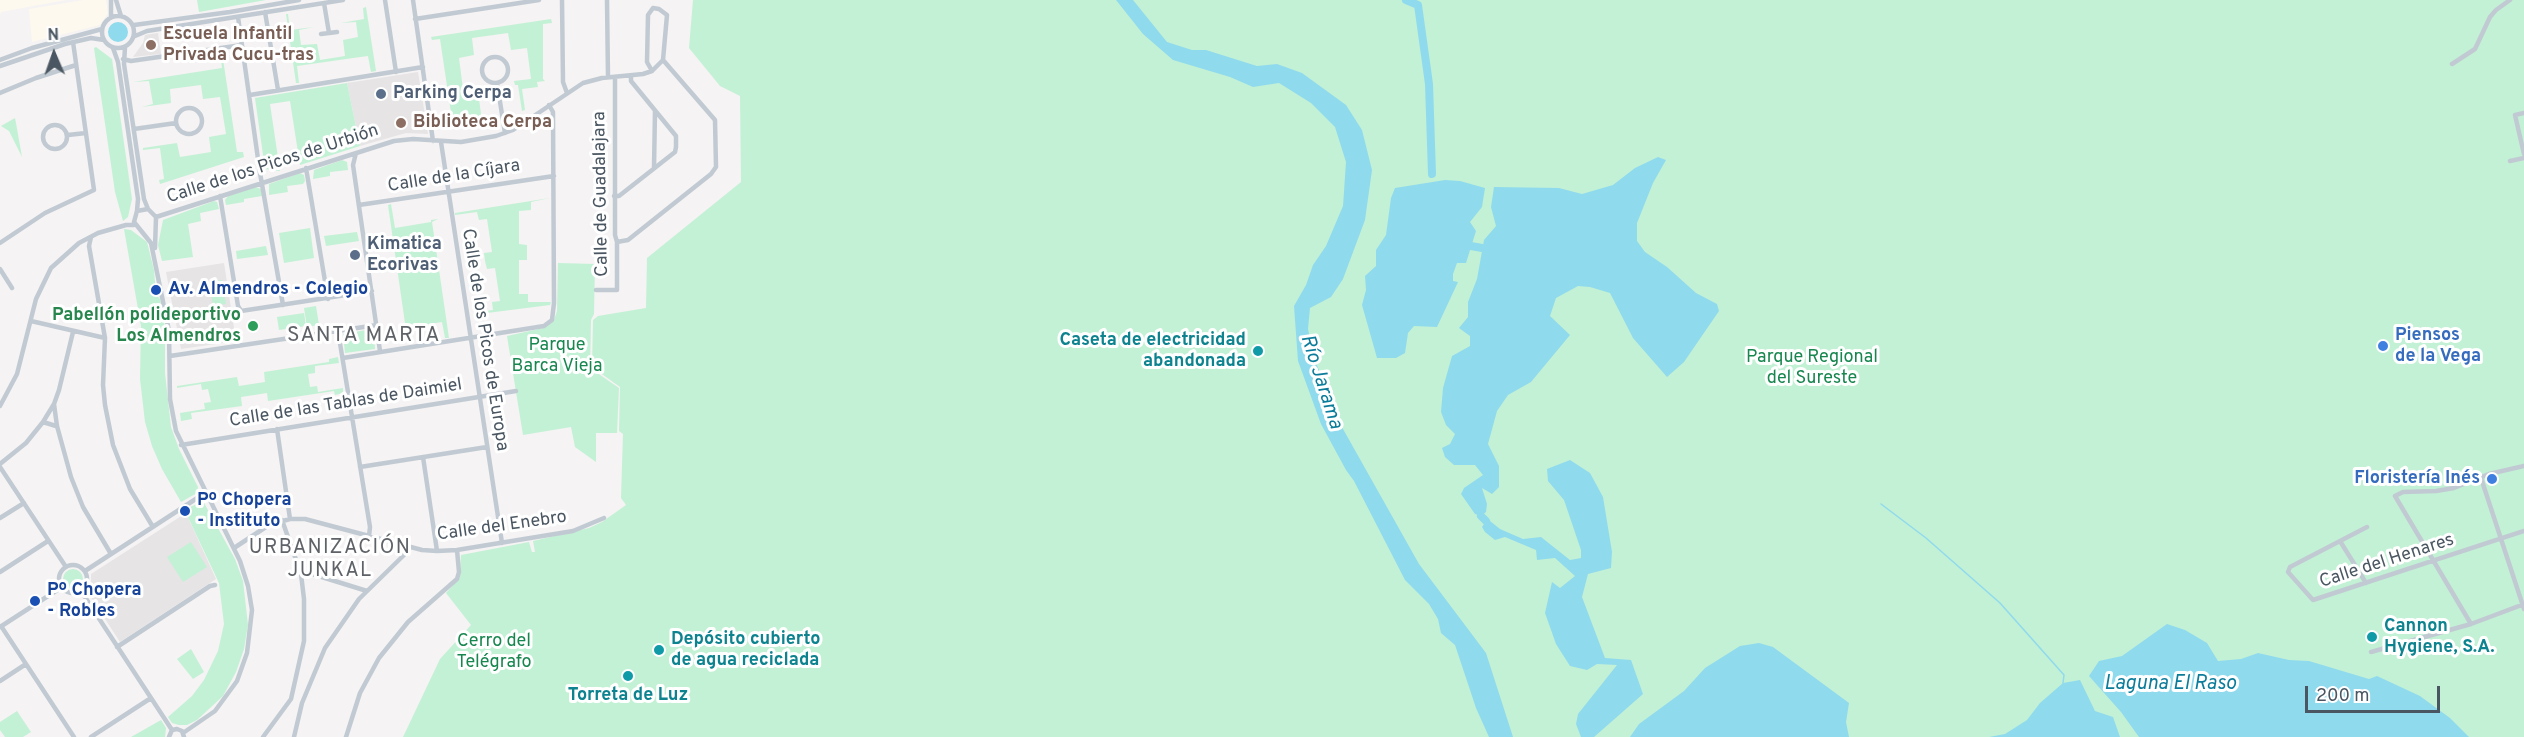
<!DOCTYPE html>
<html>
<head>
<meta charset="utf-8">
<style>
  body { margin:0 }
  #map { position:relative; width:2524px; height:737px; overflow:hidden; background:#f5f3f3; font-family:Overpass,sans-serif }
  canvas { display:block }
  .north { position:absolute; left:24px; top:24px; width:60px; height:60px; -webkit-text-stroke:4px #fff; paint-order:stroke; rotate:358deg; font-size:16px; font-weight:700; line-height:24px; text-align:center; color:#4a5661 }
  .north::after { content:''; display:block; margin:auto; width:21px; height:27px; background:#4a5661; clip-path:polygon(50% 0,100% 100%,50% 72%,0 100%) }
  .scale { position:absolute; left:2305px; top:686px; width:135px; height:27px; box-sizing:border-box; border:3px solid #4a5661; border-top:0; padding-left:8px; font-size:18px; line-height:21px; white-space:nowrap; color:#4a5661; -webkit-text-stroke:4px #fff; paint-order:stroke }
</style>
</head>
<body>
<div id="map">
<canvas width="2524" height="737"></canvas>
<div class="north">N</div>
<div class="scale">200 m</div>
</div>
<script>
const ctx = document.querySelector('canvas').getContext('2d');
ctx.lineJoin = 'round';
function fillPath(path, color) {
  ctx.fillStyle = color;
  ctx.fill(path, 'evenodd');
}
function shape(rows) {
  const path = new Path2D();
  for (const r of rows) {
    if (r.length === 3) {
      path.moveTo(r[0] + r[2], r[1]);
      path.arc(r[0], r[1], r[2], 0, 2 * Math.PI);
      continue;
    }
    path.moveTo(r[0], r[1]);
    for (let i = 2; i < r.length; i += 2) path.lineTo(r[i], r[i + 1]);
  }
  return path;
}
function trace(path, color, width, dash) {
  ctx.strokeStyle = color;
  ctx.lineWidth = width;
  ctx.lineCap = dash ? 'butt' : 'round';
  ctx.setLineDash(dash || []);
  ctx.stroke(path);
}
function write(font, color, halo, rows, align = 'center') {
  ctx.font = font + ' Overpass,sans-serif';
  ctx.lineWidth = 6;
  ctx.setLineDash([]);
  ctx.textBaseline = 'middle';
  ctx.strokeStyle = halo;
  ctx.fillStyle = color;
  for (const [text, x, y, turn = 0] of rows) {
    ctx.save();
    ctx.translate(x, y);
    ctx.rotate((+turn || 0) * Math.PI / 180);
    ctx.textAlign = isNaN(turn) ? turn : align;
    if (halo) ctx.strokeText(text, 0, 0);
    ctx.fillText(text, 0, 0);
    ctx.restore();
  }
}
const commercial = shape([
  [0,0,66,0,1,12,0,15],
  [83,0,106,0,108,13,100,25,32,42,29,9]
]);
const education = shape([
  [158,33,161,54,133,57,143,43,145,35],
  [418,72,428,134,406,133,360,146,347,83],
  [224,263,236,341,181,349,166,272],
  [186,513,216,579,120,642,87,591,91,584,91,574]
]);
const green = shape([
  [197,0,266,0,199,12],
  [693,0,2524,0,2524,737,403,737,440,659,471,625,446,593,460,577,461,555,529,542,532,552,535,552,533,541,589,528,602,522,626,505,621,498,623,434,619,431,620,387,592,367,593,320,598,316,646,308,647,258,741,182,740,96,720,86,689,48],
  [366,7,376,71,371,72,368,56,353,58,297,66,299,83,296,83,286,14,288,14,290,30,314,27,299,30,301,45,317,44,320,60,345,56,343,40,358,37,356,22,341,23,364,19,363,8],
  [551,19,552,23,543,24,543,79,545,81,537,82,538,87,522,89,525,110,522,111,518,85,515,85,514,81,531,79,527,48,511,50,508,33,472,38,474,55,459,58,463,89,480,87,480,90,478,91,482,122,480,122,478,116,455,120,456,125,453,126,440,39,432,40,431,37],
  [96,47,112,59,132,199,128,217,123,221,115,192,94,48],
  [223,59,237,152,243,152,244,157,160,184,159,180,164,179,160,148,143,150,143,148,177,143,180,157,211,152,209,137,226,134,220,97,203,99,201,85,170,89,171,103,142,107,153,104,149,81,133,82,222,68,221,60],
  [347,83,360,146,300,165,290,101,270,104,280,171,265,169,255,98],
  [15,118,16,123,22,157,9,131,1,126],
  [342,160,347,162,348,170,330,172,330,176,313,179,314,170],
  [300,173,304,175,305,181,303,184,287,186,288,192,269,195,269,184],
  [256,187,261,189,262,196,244,199,244,202,226,205,225,200,228,196],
  [550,198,531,202,531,210,519,211,519,244,527,245,527,260,519,260,519,294,528,294,528,302,551,302,550,305,479,314,478,312,493,310,492,302,500,301,495,268,487,269,485,261,484,253,492,252,487,219,479,220,477,212,455,215,455,213],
  [214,201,217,202,219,209,200,213,201,221,188,224,193,257,162,261,158,245,163,220],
  [391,204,395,228,431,222,431,220,438,219,432,222,449,338,445,338,442,322,411,327,413,343,408,344,388,205],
  [310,228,314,258,284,263,279,233],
  [124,229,131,230,147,242,154,270,156,294,160,299,165,328,165,373,171,427,179,449,198,487,197,493,181,502,162,469,152,446,145,422,140,379,141,326],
  [357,232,359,241,326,246,324,236],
  [266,246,268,255,237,259,236,251],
  [558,263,595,264,594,314,591,320,590,368,619,388,617,433,596,433,596,462,575,447,571,427,523,435,507,336,543,328,554,320,557,311],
  [222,280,226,304,213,306,209,282],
  [316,306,319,325,307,327,304,308],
  [304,313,306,326,279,330,277,317],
  [372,329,374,332,375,349,345,353,343,334],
  [338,357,339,363,315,366,315,373,308,374,310,387,317,386,318,392,343,388,343,393,335,395,334,391,268,401,267,393,241,397,242,406,191,413,192,419,181,421,180,413,205,409,204,403,211,402,208,389,202,390,201,384,177,388,177,386,237,377,239,386,265,382,264,372,329,362,329,359],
  [203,501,235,559,243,581,248,625,244,649,236,672,223,696,197,720,187,725,179,725,172,723,168,717,192,696,204,680,218,651,224,624,219,583,186,513,188,508],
  [191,542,207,567,183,582,167,557],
  [73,579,10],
  [191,649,204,672,193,679,177,659],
  [17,711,31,732,23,737,5,737,0,730,0,722],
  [161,720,166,728,165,737,131,737]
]);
const water = shape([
  [1116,0,1133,0,1167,42,1192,50,1206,50,1257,66,1277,64,1302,73,1346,105,1362,130,1372,170,1365,220,1343,279,1331,297,1310,308,1308,329,1314,358,1343,429,1419,564,1486,653,1513,737,1489,737,1476,708,1455,645,1441,633,1438,619,1429,604,1405,580,1354,481,1346,470,1321,424,1298,361,1294,306,1306,285,1313,265,1326,246,1343,206,1346,162,1335,127,1311,103,1279,83,1253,87,1230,77,1173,60,1143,34],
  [118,32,10],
  [1658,157,1666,160,1653,183,1637,223,1637,241,1645,252,1667,267,1696,293,1717,304,1719,311,1684,362,1667,377,1633,338,1610,293,1590,287,1578,286,1556,298,1550,316,1570,335,1531,382,1508,395,1497,411,1488,444,1499,466,1499,487,1492,494,1482,488,1487,504,1486,512,1481,516,1475,514,1461,494,1464,488,1483,475,1475,465,1454,465,1445,457,1442,448,1450,444,1455,434,1446,425,1441,412,1443,388,1452,356,1470,346,1470,336,1459,328,1468,317,1468,302,1477,279,1484,240,1496,226,1491,207,1494,187,1559,188,1582,194,1613,185,1635,168],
  [1445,180,1460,181,1485,188,1482,207,1470,222,1476,231,1466,263,1457,263,1453,274,1453,281,1458,282,1437,327,1414,326,1408,333,1405,353,1396,358,1377,358,1362,305,1366,290,1365,276,1376,266,1376,250,1386,235,1391,198,1395,188],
  [1570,460,1590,473,1603,497,1612,552,1611,568,1588,574,1582,597,1605,658,1631,660,1643,694,1594,737,1581,737,1576,724,1578,714,1617,665,1597,664,1587,670,1570,666,1556,644,1545,613,1552,582,1560,588,1575,576,1555,558,1537,560,1536,550,1505,537,1495,540,1485,532,1482,527,1486,521,1490,521,1500,529,1523,539,1541,537,1570,560,1581,558,1581,550,1564,500,1548,481,1547,469],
  [2167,624,2185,630,2207,643,2218,661,2241,659,2258,653,2289,660,2309,661,2369,679,2377,676,2420,696,2450,718,2469,737,2139,737,2121,712,2089,676,2099,661,2122,656],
  [1759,643,1773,647,1849,703,1846,722,1849,737,1630,737,1639,724,1684,691,1705,668,1740,646],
  [2080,680,2095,711,2113,717,2120,737,1989,737,2005,734,2027,720,2040,703,2063,683]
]);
const stream = shape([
  [1881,504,1926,538,2000,603,2064,675,2063,683]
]);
const river = shape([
  [1406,0,1418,5,1429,84,1432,174],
  [1471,246,1482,248],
  [1481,516,1486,521]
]);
const minor = shape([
  [116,0,121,16],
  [385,0,396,72],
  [413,0,433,141],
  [562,0,563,82,567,93],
  [607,0,608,77],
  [324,3,329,33],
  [265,12,278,90],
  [118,32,16],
  [111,17,111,0],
  [238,17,260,173,283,305],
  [415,19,539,0],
  [134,25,230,12,299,0],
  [321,34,337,32],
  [135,36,147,31,343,0],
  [125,47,124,64,144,199,148,209],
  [113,48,118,62,138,199,137,211,134,222,151,243,169,331,170,399,176,431,240,561,248,586,252,610,247,653,237,681,215,711,183,733],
  [495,70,13],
  [123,59,131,61,242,45],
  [0,60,32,48,102,29],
  [2452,64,2475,49,2490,17,2496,10,2510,0],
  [0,66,65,44,91,38,104,40],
  [652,71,647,62,648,15,653,8,659,9,667,15,663,60],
  [497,83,505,133],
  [0,93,36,78,76,65],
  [250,95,423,67],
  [189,121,13],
  [2524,113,2515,115,2524,154],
  [55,137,12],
  [134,129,176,123],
  [68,135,86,133],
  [441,142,502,543],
  [356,153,353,165,380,351],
  [2510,161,2524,158],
  [306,168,328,299],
  [654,168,655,111],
  [220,196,238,306,241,311,372,291],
  [614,196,619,196,675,152,676,147,676,136,631,81,631,77],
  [359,205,554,176],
  [137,211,148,209,156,217,155,248],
  [156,217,394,141,413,139,461,142,496,136,513,130,583,83,602,78,643,74,652,71,663,60],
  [91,237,89,246,105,338,103,385,105,405,113,445,130,489,153,527],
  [617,242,628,240,711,174,716,167,715,120,663,60],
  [0,243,45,213,94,190,73,42],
  [0,269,12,288],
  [596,290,617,290,617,242,615,235,615,77],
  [31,321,105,338],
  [338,331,370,527,369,536],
  [170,356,377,325],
  [343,358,544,326,552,320,554,303,553,112,549,105],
  [54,404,57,426,71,477,83,507,111,554],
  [0,406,17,374,36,299,51,268,79,243,98,233,126,225,134,225],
  [43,422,54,404,59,390,73,332],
  [277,429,290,519],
  [181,445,516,391],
  [423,457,437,551],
  [0,464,26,443,43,422,56,426],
  [0,467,66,567],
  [360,467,487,447],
  [2481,478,2524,609],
  [0,518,24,503],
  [2367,527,2290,567,2288,572,2313,600,2524,531],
  [2340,541,2366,583],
  [234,548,269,525,290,519,305,519,422,550,437,551,457,550,573,531,604,518],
  [73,579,14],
  [85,571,205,493],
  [0,572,48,541],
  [301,574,312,574,367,591],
  [81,591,172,730],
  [2471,624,2395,496,2403,492,2436,491,2454,488,2489,474,2524,466],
  [1,626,74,737],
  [0,627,62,587],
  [117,647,210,586,215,585],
  [2371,652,2471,624,2524,604],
  [0,681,26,664],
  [91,737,151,698],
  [169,737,172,730,177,729,182,731,184,737],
  [263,737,291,699,304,641,304,599,301,574,282,520],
  [294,737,302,703,325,648,359,599,404,555,407,546],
  [346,737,360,693,379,658,408,622,457,579,459,572,457,550]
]);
const markers = [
  [151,45,6,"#8d6e63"],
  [381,94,6,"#5c6f8a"],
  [401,123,6,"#8d6e63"],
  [355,255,6,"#5c6f8a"],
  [156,290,6,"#1a4fb4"],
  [253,326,6,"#2e9e5b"],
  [2383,346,6,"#3f7fe0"],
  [1258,351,6,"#0f9aa8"],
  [2492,479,6,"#3f7fe0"],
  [185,511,6,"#1a4fb4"],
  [35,601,6,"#1a4fb4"],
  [2372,637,6,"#0f9aa8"],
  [659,650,6,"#0f9aa8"],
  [628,676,6,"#0f9aa8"]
];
const educationNames = [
  ["Escuela Infantil",163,35],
  ["Privada Cucu-tras",163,56],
  ["Biblioteca Cerpa",413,123]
];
const serviceNames = [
  ["Parking Cerpa",393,94],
  ["Kimatica",367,245],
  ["Ecorivas",367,266]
];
const streetNames = [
  ["Calle de los Picos de Urbión",273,165,-18],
  ["Calle de la Cíjara",454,177,-9],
  ["Calle de Guadalajara",602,194,-91],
  ["Calle de los Picos de Europa",484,340,81],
  ["Calle de las Tablas de Daimiel",346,404,-9],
  ["Calle del Enebro",502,527,-8],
  ["Calle del Henares",2387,562,-18]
];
const transitNames = [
  ["Av. Almendros - Colegio",168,290],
  ["Pº Chopera",197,501],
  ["- Instituto",197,522],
  ["Pº Chopera",47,591],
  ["- Robles",47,612]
];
const leisureNames = [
  ["Pabellón polideportivo",241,316],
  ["Los Almendros",241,337]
];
const shopNames = [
  ["Piensos",2395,336],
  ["de la Vega",2395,357],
  ["Floristería Inés",2480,479,"right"]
];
const cultureNames = [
  ["Caseta de electricidad",1246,341,"right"],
  ["abandonada",1246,362,"right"],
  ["Cannon",2384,627],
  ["Hygiene, S.A.",2384,648],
  ["Depósito cubierto",671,640],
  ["de agua reciclada",671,661],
  ["Torreta de Luz",628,696,"center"]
];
const parkNames = [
  ["Parque",557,346],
  ["Barca Vieja",557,367],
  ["Parque Regional",1812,358],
  ["del Sureste",1812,379],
  ["Cerro del",494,642],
  ["Telégrafo",494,663]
];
const waterNames = [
  ["Río Jarama",1320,382,72],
  ["Laguna El Raso",2170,685]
];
const neighbourhoodNames = [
  ["URBANIZACIÓN",330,549],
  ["JUNKAL",330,572]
];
const quarterNames = [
  ["SANTA MARTA",364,337]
];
fillPath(commercial, '#fdf9ef');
fillPath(education, '#e6e4e5');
fillPath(green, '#c3f1d5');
fillPath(water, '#90daee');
trace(stream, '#90daee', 1.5);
trace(river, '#90daee', 8);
trace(minor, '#c1cad2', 4.5);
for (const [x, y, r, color] of markers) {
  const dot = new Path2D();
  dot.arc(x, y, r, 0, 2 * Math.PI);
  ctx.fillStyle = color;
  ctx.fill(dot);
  trace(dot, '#fff', 2);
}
write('bold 18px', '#785e54', '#fff', educationNames, 'left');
write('bold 18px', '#4e5e75', '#fff', serviceNames, 'left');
write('18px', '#4a5661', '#fff', streetNames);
write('bold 18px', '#164399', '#fff', transitNames, 'left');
write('bold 18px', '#27864d', '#fff', leisureNames, 'right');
write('bold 18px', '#366cbe', '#fff', shopNames, 'left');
write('bold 18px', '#0d838f', '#fff', cultureNames, 'left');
write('18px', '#17864f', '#fff', parkNames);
write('italic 20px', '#0c7c9b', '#fff', waterNames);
ctx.letterSpacing = '1.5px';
write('20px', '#5f6368', '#fff', neighbourhoodNames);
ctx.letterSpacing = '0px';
ctx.letterSpacing = '1.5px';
write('21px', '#5f6368', '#fff', quarterNames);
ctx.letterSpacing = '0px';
</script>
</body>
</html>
